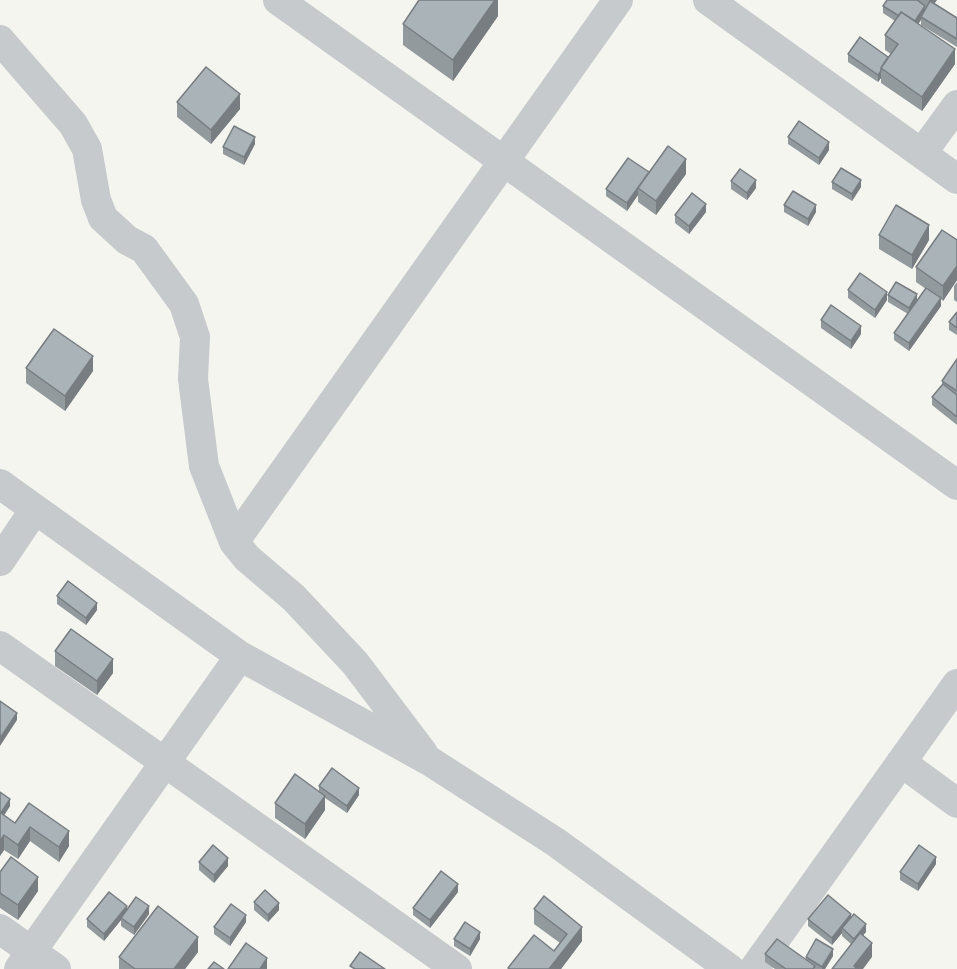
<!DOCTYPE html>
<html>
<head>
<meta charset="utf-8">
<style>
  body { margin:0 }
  canvas { display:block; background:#f5f5f0 }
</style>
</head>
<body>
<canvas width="957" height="969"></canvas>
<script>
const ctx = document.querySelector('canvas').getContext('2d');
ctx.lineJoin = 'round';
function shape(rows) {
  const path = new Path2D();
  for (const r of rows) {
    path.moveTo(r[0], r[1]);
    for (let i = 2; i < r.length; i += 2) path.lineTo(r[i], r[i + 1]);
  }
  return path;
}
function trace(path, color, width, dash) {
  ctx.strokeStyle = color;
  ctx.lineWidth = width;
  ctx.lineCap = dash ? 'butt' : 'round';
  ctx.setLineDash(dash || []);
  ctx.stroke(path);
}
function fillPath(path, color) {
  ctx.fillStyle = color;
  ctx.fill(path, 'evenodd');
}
const minor = shape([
  [278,0,957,485],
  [708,0,957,179],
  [0,40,73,124,87,149,96,200,103,218,127,240,144,249,184,304,195,337,193,379,204,466,234,542,247,558,294,598,355,663,423,753],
  [922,153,957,105],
  [0,484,240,656,428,760,557,843,730,969],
  [234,542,618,0],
  [0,561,35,509],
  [0,646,457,969],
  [901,762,957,803],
  [0,929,56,969],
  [19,969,240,656],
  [754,969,957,684]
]);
const wall = shape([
  [498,0,498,16,453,81,403,45,403,24],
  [887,0,937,0,934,4,957,18,957,47,921,25,921,20,918,24,955,64,922,111,881,83,881,78,878,82,848,62,848,54,888,57,891,54,885,50,885,35,895,21,883,13,883,6],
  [177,102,240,109,211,144,177,117],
  [788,137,829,150,819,165,788,144],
  [255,144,244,165,223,154,223,147],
  [686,174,656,215,638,202,638,195,627,211,606,196,606,189],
  [731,181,756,188,747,200,731,189],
  [832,182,861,187,852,201,832,189],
  [784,205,816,212,808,226,784,212],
  [706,212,689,234,675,223,675,215],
  [879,235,929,240,912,269,879,249],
  [957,240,957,280,943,301,941,299,941,306,909,351,894,340,894,333,908,314,888,302,888,295,917,301,926,289,916,282,916,267],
  [957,282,957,302,954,300,954,286],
  [848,290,887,300,875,318,848,298],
  [957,312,957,335,949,330,949,322],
  [821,320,861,334,851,349,821,328],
  [957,359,957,425,932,405,932,397,942,385,942,381],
  [26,368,93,371,65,411,26,383],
  [57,596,97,610,86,625,57,604],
  [55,651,113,673,97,695,55,666],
  [319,786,359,795,347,813,325,798,325,810,305,839,275,818,275,803,319,792],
  [0,792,10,806,4,815,15,823,29,803,69,846,59,862,30,841,18,859,4,850,0,856],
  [199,862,228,866,214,883,199,870],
  [936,864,918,891,900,880,900,872],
  [0,872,38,891,18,920,0,908],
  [458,892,430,928,413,915,413,908],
  [254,902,279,910,268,922,254,910],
  [534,909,582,941,561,969,508,969,508,968,554,951,560,943,534,924],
  [127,911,149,914,134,935,121,926,121,920,104,941,87,927,87,919],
  [851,918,866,932,863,935,872,957,851,944,842,936,842,933,832,945,808,926,808,919],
  [246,922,230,946,214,934,214,927],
  [454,939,480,939,470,956,454,946],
  [198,952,185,969,119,969,119,957],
  [765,954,806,960,806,957,833,956,825,969,775,969,765,962]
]);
const shadedWall = shape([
  [495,0,498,0,498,16,453,81,453,60],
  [929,0,937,0,929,10],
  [925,6,925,13,921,17,921,20,912,33,912,25],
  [955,49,955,64,922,111,922,97],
  [881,71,881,78,878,82,878,75],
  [240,94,240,109,211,144,211,130],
  [255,137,255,144,244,165,244,157],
  [829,142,829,150,819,165,819,158],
  [686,159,686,174,656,215,656,201],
  [649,172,638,188,638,195,627,211,627,203],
  [756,180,756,188,747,200,747,193],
  [861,180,861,187,852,201,852,194],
  [706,204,706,212,689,234,689,226],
  [816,205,816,212,808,226,808,219],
  [929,225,929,240,912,269,912,255],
  [957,266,957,280,943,301,943,286],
  [887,292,887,300,875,318,875,310],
  [917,294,917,302,909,315,909,308],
  [941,298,941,306,909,351,909,343],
  [861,326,861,334,851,349,851,341],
  [93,356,93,371,65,411,65,396],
  [97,603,97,610,86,625,86,618],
  [113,659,113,673,97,695,97,681],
  [17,713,17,720,0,746,0,738],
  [359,788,359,795,347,813,347,806],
  [325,796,325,810,305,839,305,824],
  [10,799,10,806,0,822,0,814],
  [30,827,30,841,18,859,18,845],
  [69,831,69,846,59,862,59,847],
  [4,835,4,850,0,856,0,841],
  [936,857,936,864,918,891,918,884],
  [228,858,228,866,214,883,214,875],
  [38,877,38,891,18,920,18,905],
  [458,884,458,892,430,928,430,920],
  [279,903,279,910,268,922,268,915],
  [127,906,127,914,121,918,121,920,104,941,104,934],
  [149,906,149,914,134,935,134,927],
  [851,914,851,921,842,928,842,933,832,945,832,938],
  [246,915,246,922,230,946,230,938],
  [866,924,866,932,854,946,854,939],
  [582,927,582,941,561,969,549,969],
  [480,932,480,939,470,956,470,949],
  [198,937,198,952,185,969,174,969],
  [872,943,872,957,863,969,854,969,854,966],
  [833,949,833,956,825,969,822,969,822,967],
  [267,958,267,969,260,969]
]);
const building = shape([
  [419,0,495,0,453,60,403,24,419,0],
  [887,0,917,0,925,6,915,21,901,12,899,16,883,6,887,0],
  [930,1,957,18,957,39,921,17,930,1],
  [901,12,955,49,922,97,881,68,898,44,885,35,901,12],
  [860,37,888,57,881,68,881,71,878,75,848,54,860,37],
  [206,67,240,94,211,130,177,102,206,67],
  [799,121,829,142,819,158,788,137,799,121],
  [234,126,255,137,244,157,223,147,234,126],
  [668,146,686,159,656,201,638,188,668,146],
  [628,158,649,172,627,203,606,189,628,158],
  [841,168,861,180,852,194,832,182,841,168],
  [740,169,756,180,747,193,731,181,740,169],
  [793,191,816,205,808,219,784,205,793,191],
  [692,193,706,204,689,226,675,215,692,193],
  [896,205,929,225,912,255,879,235,896,205],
  [942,230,957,240,957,266,943,286,916,267,942,230],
  [860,273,887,292,875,310,848,290,860,273],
  [896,282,917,294,909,308,888,295,896,282],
  [926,288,941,298,909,343,894,333,926,288],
  [831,305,861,326,851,341,821,320,831,305],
  [957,312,957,328,949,322,957,312],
  [54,329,93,356,65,396,26,368,54,329],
  [957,359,957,391,942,381,957,359],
  [943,384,957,395,957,417,932,397,943,384],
  [68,581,97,603,86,618,57,596,68,581],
  [71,629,113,659,97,681,55,651,71,629],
  [0,701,17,713,0,738,0,701],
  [332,768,359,788,347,806,319,786,332,768],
  [295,774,325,796,305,824,275,803,295,774],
  [0,792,10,799,0,814,0,792],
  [29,803,69,831,59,847,30,827,18,845,4,835,0,841,0,814,1,813,15,823,29,803],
  [213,845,228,858,214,875,199,862,213,845],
  [919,845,936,857,918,884,900,872,919,845],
  [11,857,38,877,18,905,0,893,0,872,11,857],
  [441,871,458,884,430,920,413,908,441,871],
  [265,890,279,903,268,915,254,902,265,890],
  [109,892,127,906,104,934,87,919,109,892],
  [828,895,851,914,832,938,808,919,828,895],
  [544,896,582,927,549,969,510,969,508,968,534,935,554,951,567,934,534,909,544,896],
  [136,897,149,906,134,927,121,918,136,897],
  [231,904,246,915,230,938,214,927,231,904],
  [158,906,198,937,174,969,135,969,119,957,158,906],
  [854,914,866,924,854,939,842,928,854,914],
  [465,922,480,932,470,949,454,939,465,922],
  [860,933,872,943,854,966,857,969,832,969,860,933],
  [777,939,815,966,813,969,786,969,765,954,777,939],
  [816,939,833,949,822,967,806,957,816,939],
  [246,943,267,958,260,969,228,969,246,943],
  [360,952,385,969,355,969,350,966,360,952],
  [214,962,224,969,208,969,214,962]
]);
trace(minor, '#c7cacd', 30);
fillPath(wall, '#929a9e');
fillPath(shadedWall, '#777d81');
fillPath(building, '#aab3b8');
trace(building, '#777d81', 1.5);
</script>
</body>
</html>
